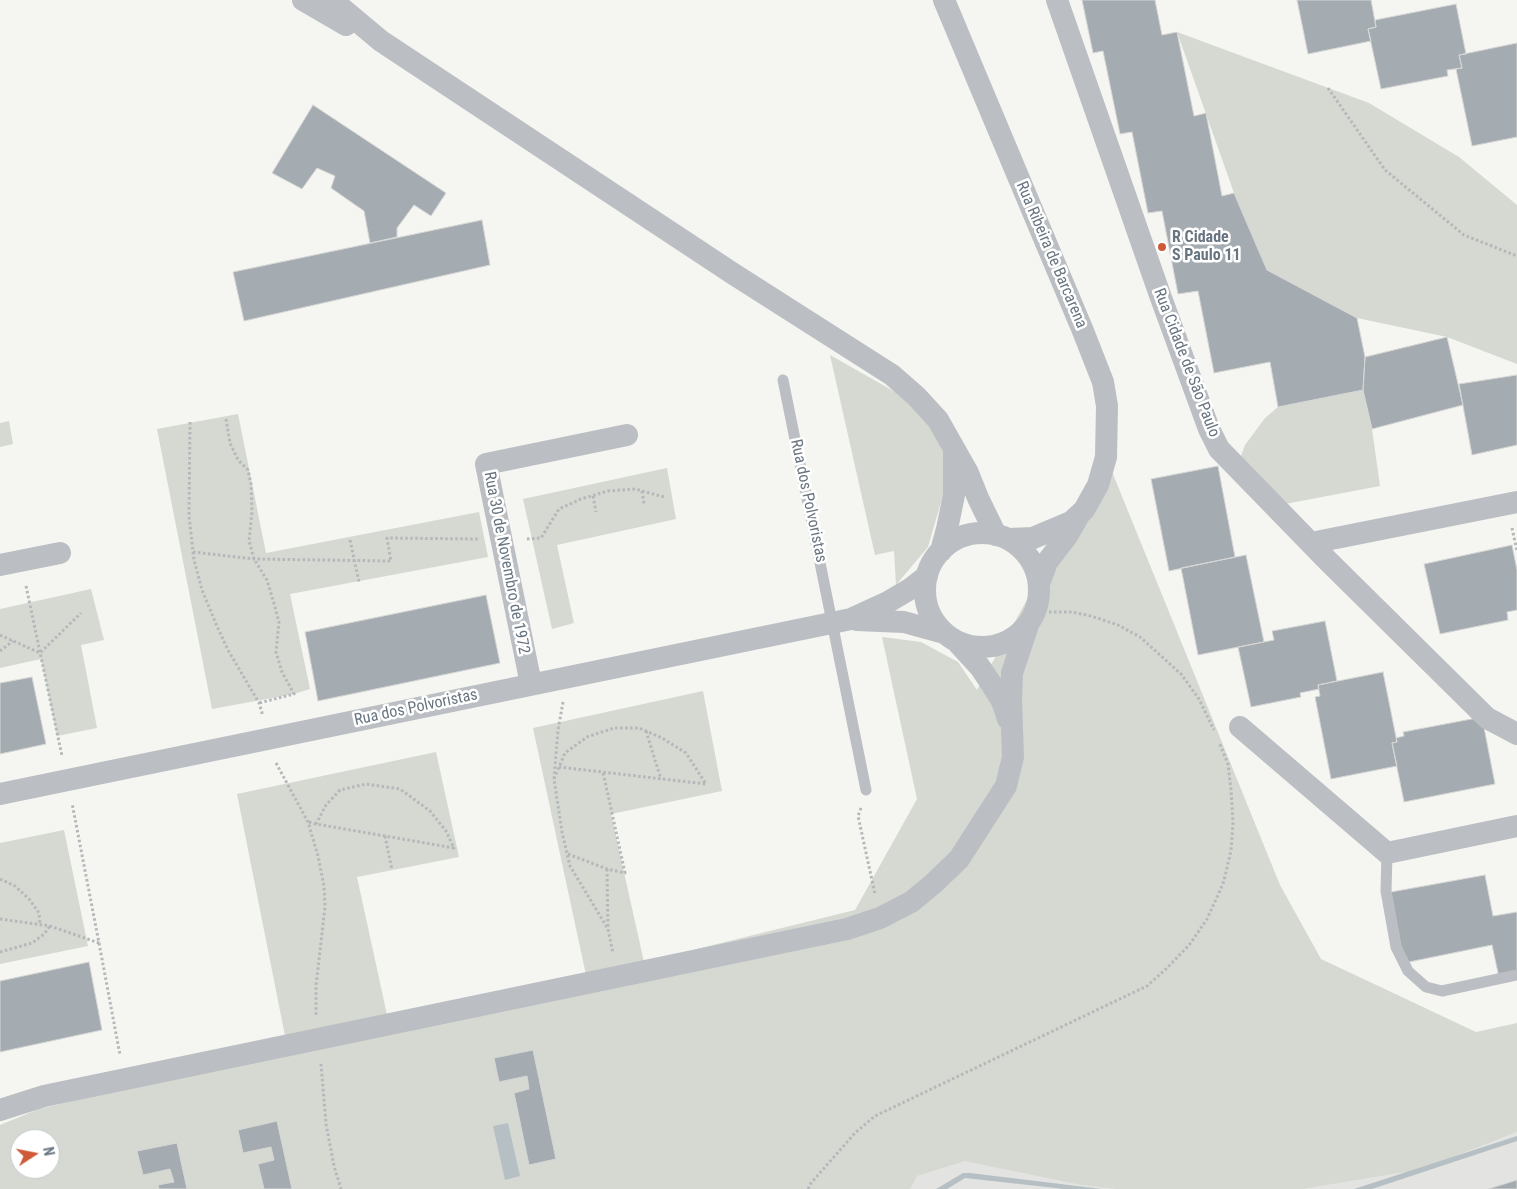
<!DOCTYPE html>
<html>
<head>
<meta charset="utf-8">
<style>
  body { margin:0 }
  #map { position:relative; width:1517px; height:1189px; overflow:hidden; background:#f5f5f2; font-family:"Roboto Condensed",sans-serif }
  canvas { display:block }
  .north { position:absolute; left:10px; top:1129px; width:50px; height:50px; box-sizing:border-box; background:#fff; border:1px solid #c3c8cc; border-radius:50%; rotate:79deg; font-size:14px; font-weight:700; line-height:20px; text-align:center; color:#687580 }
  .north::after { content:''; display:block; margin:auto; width:18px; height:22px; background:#ce5a39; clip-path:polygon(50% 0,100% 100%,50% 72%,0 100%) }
</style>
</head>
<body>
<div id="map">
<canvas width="1517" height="1189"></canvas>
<div class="north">N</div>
</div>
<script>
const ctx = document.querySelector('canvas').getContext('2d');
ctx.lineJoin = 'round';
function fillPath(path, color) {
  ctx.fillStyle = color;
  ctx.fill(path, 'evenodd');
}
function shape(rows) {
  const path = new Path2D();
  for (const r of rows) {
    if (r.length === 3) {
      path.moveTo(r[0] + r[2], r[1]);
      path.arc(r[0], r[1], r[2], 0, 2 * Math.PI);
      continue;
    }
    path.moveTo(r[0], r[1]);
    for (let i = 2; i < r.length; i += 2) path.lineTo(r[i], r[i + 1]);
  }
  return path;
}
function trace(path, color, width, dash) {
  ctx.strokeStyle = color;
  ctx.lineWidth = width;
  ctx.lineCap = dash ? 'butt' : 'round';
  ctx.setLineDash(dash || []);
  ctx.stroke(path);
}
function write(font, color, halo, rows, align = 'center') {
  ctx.font = font + ' "Roboto Condensed",sans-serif';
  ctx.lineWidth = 5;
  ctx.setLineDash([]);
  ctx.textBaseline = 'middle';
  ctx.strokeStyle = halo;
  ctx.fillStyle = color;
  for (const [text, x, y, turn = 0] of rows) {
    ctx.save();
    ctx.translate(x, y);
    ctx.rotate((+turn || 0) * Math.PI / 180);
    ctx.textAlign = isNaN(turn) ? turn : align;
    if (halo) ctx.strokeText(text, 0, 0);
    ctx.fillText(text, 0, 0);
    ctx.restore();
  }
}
const built = shape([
  [941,1125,1423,1169,1517,1132,1517,1189,897,1189]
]);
const green = shape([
  [1177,32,1369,103,1459,157,1517,205,1517,364,1447,337,1357,318,1267,270,1234,193],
  [830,355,904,397,943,442,946,485,928,547,896,585,894,551,875,555],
  [1363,390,1372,429,1380,486,1285,504,1240,459,1245,445,1265,418,1278,407],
  [238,414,266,553,479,512,488,557,290,594,310,689,294,694,212,709,157,429],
  [9,421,13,444,0,447,0,423],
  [1106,457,1280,885,1321,959,1476,1032,1517,1023,1517,1132,1423,1169,1302,1189,1117,1189,1081,1185,965,1161,917,1176,910,1189,0,1189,0,1125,39,1109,383,1026,287,1046,237,794,436,752,459,857,357,877,389,1024,586,975,533,728,703,691,722,791,611,814,644,962,855,910,917,799,882,637,921,642,958,662,977,690],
  [20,1139,50,1139,50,1169,20,1169],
  [667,468,676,519,557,545,574,623,552,629,523,499],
  [91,589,104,640,81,645,97,728,57,736,41,659,0,668,0,609],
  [64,830,88,946,0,964,0,843]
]);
const water = shape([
  [508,1123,520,1176,505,1180,493,1126],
  [1517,1136,1517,1141,1372,1189,1354,1189],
  [963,1173,970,1173,1102,1189,1064,1189,965,1178,947,1189,936,1189]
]);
const building = shape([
  [1082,0,1155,0,1162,35,1177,32,1194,116,1206,113,1222,196,1234,193,1267,270,1357,318,1365,357,1363,390,1278,407,1270,362,1214,373,1198,291,1178,294,1162,211,1148,213,1132,132,1120,134,1103,51,1093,53,1082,0],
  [1297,0,1371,0,1376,27,1368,29,1371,41,1308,54,1297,0],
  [1456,4,1466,54,1459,55,1462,68,1447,70,1448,76,1381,89,1368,29,1376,27,1375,20,1456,4],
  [1517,43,1517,137,1472,146,1456,69,1462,68,1459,55,1517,43],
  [313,105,446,193,431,216,414,205,397,228,397,237,370,243,364,211,331,188,335,176,317,168,302,189,272,173,313,105],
  [482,220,490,265,244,321,233,272,482,220],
  [1447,337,1463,405,1372,429,1363,390,1365,357,1447,337],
  [1517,375,1517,445,1472,455,1459,384,1517,375],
  [1218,466,1235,557,1169,571,1151,479,1218,466],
  [1512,545,1517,570,1517,610,1507,612,1508,620,1440,634,1424,564,1512,545],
  [1246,555,1264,642,1198,655,1181,568,1246,555],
  [486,595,500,663,318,701,305,632,486,595],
  [1325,621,1337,681,1318,685,1319,689,1300,693,1301,697,1251,707,1238,647,1274,640,1272,631,1325,621],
  [1383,672,1397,742,1392,743,1397,766,1331,779,1315,697,1320,696,1318,685,1383,672],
  [32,677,46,744,0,754,0,683,32,677],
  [1482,717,1495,784,1404,802,1392,743,1397,742,1396,738,1404,736,1403,732,1482,717],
  [1485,875,1493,916,1517,912,1517,979,1500,982,1492,945,1404,963,1391,892,1485,875],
  [89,962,102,1030,0,1052,0,981,89,962],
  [533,1050,556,1159,529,1165,514,1093,529,1089,527,1076,499,1082,494,1058,533,1050],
  [277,1121,292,1189,264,1189,258,1164,274,1160,271,1147,243,1153,238,1130,277,1121],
  [177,1143,187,1189,159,1189,158,1185,174,1182,170,1169,143,1175,137,1151,177,1143],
  [1517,1180,1517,1189,1488,1189,1517,1180]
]);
const path = shape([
  [1328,88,1385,170,1464,235,1517,256],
  [226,419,230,443,238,460,248,470,251,484,252,511,249,541,254,559,267,580,273,600,279,622,276,652,282,672,294,694,259,703],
  [190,422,189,516,194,560,202,590,216,624,228,650,259,703,263,716],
  [642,491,644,504],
  [593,496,596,512],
  [1512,528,1517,551],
  [527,539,541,538,559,509,581,499,608,491,635,489,664,497],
  [350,540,359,582],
  [193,552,254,559,391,561,387,538,478,539],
  [26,586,62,756],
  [1049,612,1071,612,1091,616,1118,625,1140,637,1181,674,1199,699,1214,730],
  [0,635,40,653,81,613],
  [0,651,13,641],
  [563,702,558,730,554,779,562,832,570,866,608,929,613,953],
  [646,731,661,779],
  [276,763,308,822,318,856,324,886,325,907,316,986,316,1016],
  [554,779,565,753,587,737,614,728,639,728,662,738,686,753,706,784,559,767],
  [861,808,858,816,875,894],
  [309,822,316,824,454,848,446,831,430,811,400,789,366,784,340,790,326,805,316,824],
  [385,836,392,870],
  [568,854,607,869,625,873,603,772],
  [607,869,608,928],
  [0,879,15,886,29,899,39,913,40,925],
  [0,919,50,926,99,943,72,803],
  [99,943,120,1055],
  [0,952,32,943,44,934,50,926],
  [321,1064,326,1124,334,1166,341,1189],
  [808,1189,811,1183,855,1133,875,1116,1147,986,1167,968,1190,944,1207,919,1223,884,1231,851,1233,822,1231,790,1228,764,1219,742]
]);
const service = shape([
  [783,380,866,790],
  [1387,853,1386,891,1396,947,1408,971,1426,987,1442,991,1517,975]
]);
const minor = shape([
  [303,0,346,25],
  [332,0,381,41,732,273,892,375,916,396,938,420,968,473,978,498,996,535],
  [944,0,1083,331,1103,382,1107,406,1106,457,1098,485,1084,510,1071,522,1033,538,1008,539],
  [1057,0,1160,295,1209,429,1219,449,1328,561,1487,718,1517,734],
  [982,590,57],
  [1311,543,1517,502],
  [941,551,947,529,954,495,954,451],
  [0,565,60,553],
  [1039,584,1047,562,1067,536,1077,519],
  [857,620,904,622,944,633],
  [958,643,980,667,992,685,1002,701,1008,719],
  [531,684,486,464,627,435],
  [1240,727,1387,853,1517,826],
  [0,794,851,619,888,602,910,589,927,576],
  [0,1110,44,1096,847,929,880,918,911,902,933,884,959,859,1006,786,1013,757,1011,700,1012,673,1028,625]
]);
const markers = [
  [1162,247,5,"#ce5a39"]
];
const poiNames = [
  ["R Cidade",1172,238],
  ["S Paulo 11",1172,256]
];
const streetNames = [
  ["Rua Ribeira de Barcarena",1051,255,67],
  ["Rua Cidade de São Paulo",1186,363,69],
  ["Rua dos Polvoristas",808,501,78],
  ["Rua 30 de Novembro de 1972",506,563,79],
  ["Rua dos Polvoristas",416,708,-12]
];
fillPath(built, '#e3e4e2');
fillPath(green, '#d5d9d2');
fillPath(water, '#b6c0c4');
fillPath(building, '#a5acb1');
trace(building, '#d6d6d5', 1);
trace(path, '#b5b8ba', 3, [2.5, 2.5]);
trace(service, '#bbbec2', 11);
trace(minor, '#bbbec2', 22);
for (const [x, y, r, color] of markers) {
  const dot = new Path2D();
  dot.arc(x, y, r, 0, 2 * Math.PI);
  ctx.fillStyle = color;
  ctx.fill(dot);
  trace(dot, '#fff', 2);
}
write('bold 16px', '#687580', '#fff', poiNames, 'left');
write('16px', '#687580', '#fff', streetNames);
</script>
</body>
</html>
